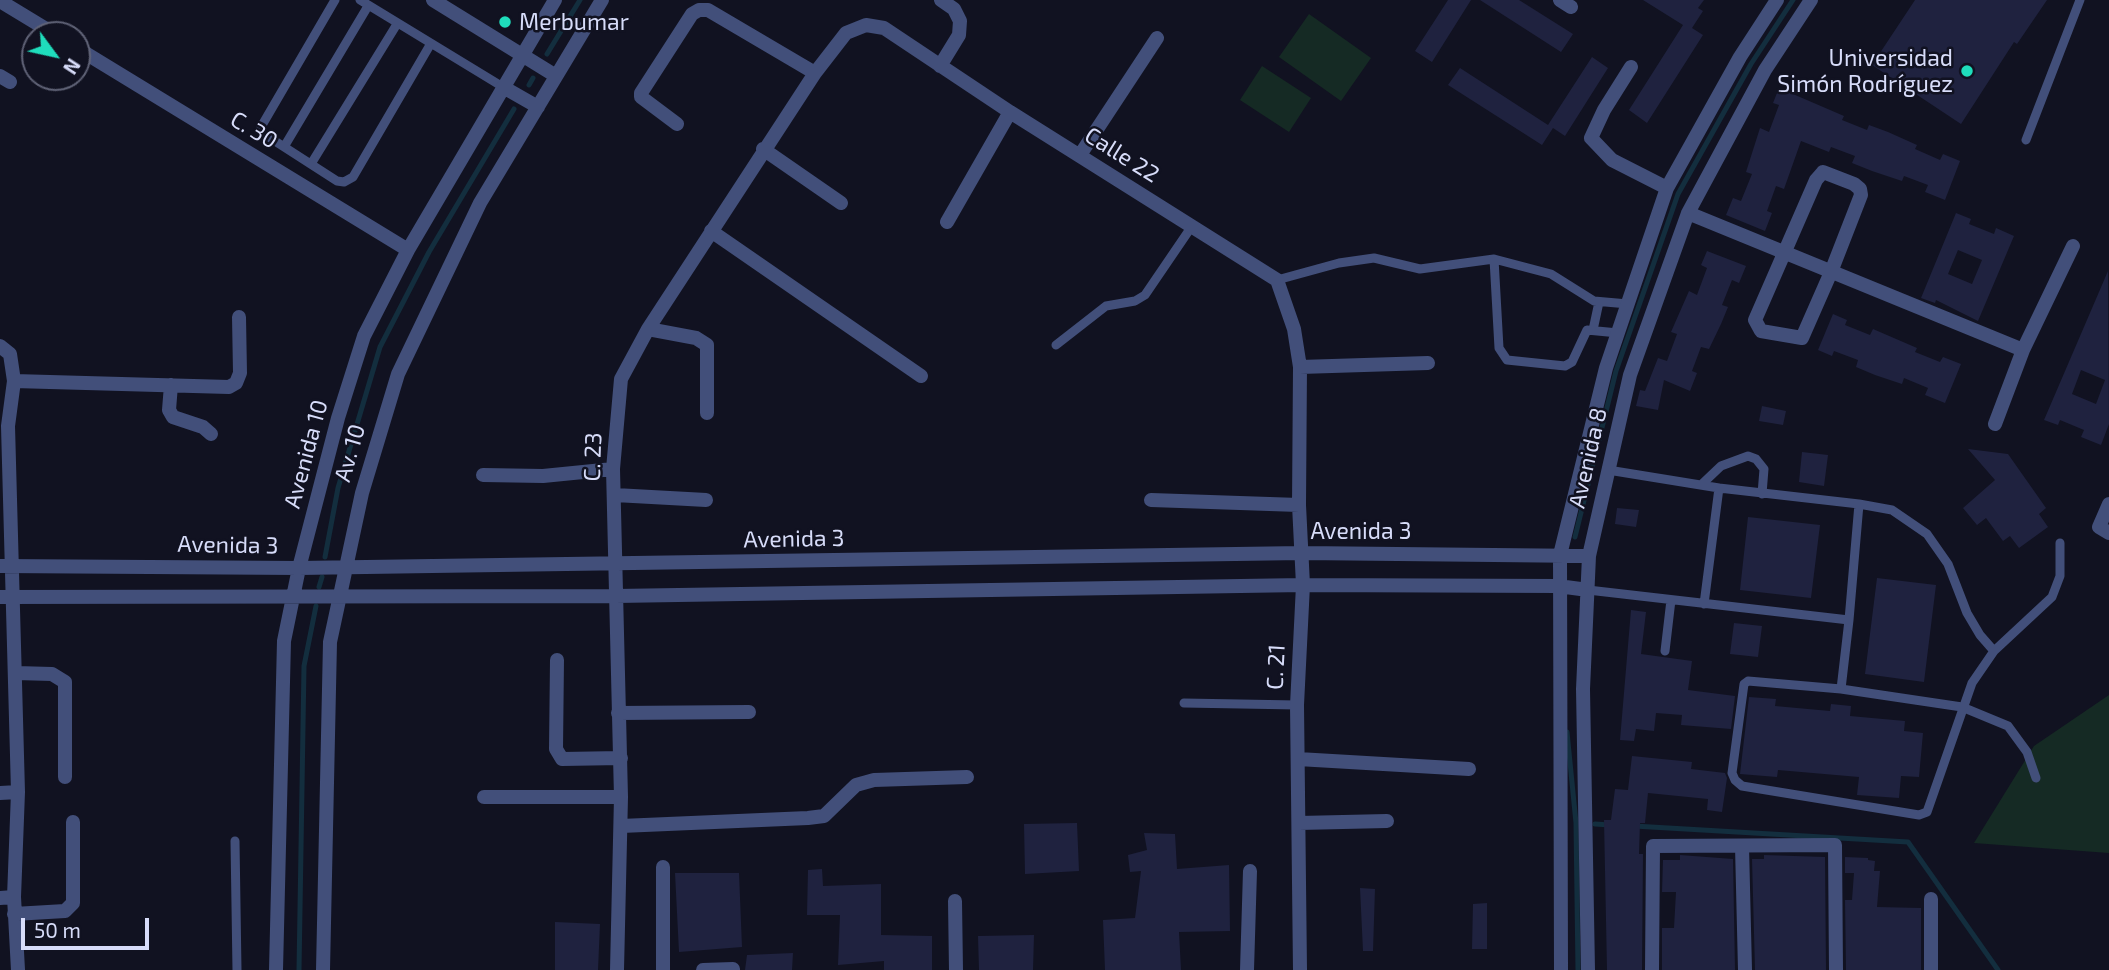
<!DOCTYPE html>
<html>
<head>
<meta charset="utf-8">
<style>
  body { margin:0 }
  #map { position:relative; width:2109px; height:970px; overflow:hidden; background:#111221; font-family:"Exo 2",sans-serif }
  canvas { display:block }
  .north { position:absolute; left:21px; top:21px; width:70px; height:70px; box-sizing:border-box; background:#111221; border:2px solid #606377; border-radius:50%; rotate:123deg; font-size:19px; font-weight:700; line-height:28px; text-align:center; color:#d7dcf9 }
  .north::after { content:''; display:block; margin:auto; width:24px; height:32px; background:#1fddbc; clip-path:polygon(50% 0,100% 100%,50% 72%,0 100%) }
  .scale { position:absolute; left:21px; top:918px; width:128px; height:32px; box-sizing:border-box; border:4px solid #d7dcf9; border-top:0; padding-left:9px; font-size:21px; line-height:24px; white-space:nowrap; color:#d7dcf9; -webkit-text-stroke:5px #111221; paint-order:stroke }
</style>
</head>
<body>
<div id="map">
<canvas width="2109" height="970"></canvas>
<div class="north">N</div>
<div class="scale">50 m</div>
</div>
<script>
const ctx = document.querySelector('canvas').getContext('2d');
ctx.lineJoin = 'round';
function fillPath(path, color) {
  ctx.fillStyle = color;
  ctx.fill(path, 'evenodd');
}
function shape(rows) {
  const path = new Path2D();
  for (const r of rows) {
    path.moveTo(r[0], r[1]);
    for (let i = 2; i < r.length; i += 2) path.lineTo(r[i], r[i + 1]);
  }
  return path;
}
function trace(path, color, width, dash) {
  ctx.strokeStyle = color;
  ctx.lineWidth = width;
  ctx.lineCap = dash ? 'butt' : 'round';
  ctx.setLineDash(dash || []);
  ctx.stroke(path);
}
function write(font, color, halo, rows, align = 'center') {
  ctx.font = font + ' "Exo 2",sans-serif';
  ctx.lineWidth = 5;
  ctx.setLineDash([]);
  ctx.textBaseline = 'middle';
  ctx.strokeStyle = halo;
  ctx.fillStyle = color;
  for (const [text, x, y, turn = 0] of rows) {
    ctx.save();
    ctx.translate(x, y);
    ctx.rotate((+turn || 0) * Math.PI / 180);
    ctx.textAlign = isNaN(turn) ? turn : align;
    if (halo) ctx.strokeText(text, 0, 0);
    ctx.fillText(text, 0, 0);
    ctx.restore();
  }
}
const green = shape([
  [1309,14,1371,58,1341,101,1279,57],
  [1262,66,1311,98,1289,132,1240,100],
  [2109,695,2109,853,1974,843,2034,746]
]);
const stream = shape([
  [547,54,580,0],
  [529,85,533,78],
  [1575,537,1616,371,1678,194,1751,64,1793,0],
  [325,557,338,488,380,347,429,252,514,109],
  [319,587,322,577],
  [1567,732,1576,823,1578,970],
  [1595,824,1610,825],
  [1634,826,1908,842,1998,970],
  [299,970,304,666,316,606]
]);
const building = shape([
  [1448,0,1471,0,1432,62,1415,51],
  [1480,0,1519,0,1573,34,1561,52],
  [1643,0,1704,0,1698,8,1703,11,1692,28,1703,35,1647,123,1629,110,1683,25],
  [1915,0,2047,0,2017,44,2014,42,1961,124,1872,65],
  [1592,57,1608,68,1565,136,1553,128,1542,145,1448,85,1460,68,1548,125],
  [1779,88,1844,116,1842,120,1867,130,1869,125,1888,132,1917,145,1915,149,1940,160,1943,154,1960,161,1945,200,1925,192,1928,185,1904,176,1902,181,1872,171,1852,163,1855,156,1831,147,1829,152,1801,141,1784,189,1776,186,1767,211,1772,213,1765,231,1726,215,1733,198,1741,201,1752,174,1746,172,1760,128,1769,132,1779,105,1773,103],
  [1956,213,1971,219,1969,224,1994,234,1996,228,2014,236,1978,321,1936,300,1935,303,1921,298],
  [1958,250,1982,260,1972,284,1948,274],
  [1707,251,1746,266,1739,283,1732,280,1722,305,1728,307,1721,324,1709,349,1701,347,1692,371,1697,373,1690,391,1664,380,1658,410,1636,406,1640,390,1645,391,1658,358,1667,361,1677,334,1671,332,1689,291,1697,295,1707,268,1701,265],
  [2108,271,2109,424,2101,445,2081,437,2084,430,2060,420,2058,425,2044,420],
  [2081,370,2105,380,2096,404,2072,394],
  [1833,314,1847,320,1845,325,1870,335,1873,329,1917,348,1915,352,1940,362,1943,357,1961,364,1945,403,1925,395,1928,388,1904,378,1902,384,1875,375,1856,367,1858,360,1834,351,1832,356,1818,350],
  [1762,406,1786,411,1783,425,1759,421],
  [1968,449,2008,454,2046,508,2039,514,2048,527,2019,548,2010,536,2003,541,1986,518,1977,525,1963,508,1995,480],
  [1802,452,1828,455,1824,486,1799,482],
  [1617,508,1639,510,1636,527,1615,524],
  [1748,517,1820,525,1811,598,1740,590],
  [1877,578,1936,585,1924,682,1865,674],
  [1631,610,1646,612,1641,654,1692,661,1688,690,1735,696,1731,729,1681,725,1682,715,1656,713,1654,731,1636,729,1634,741,1620,740],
  [1734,623,1762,626,1758,657,1730,654],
  [1749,697,1776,699,1775,706,1830,711,1831,704,1851,706,1850,716,1905,721,1904,731,1923,733,1919,777,1901,776,1899,798,1857,795,1859,777,1778,770,1777,777,1740,774],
  [1632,756,1692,762,1691,769,1725,773,1727,778,1722,812,1707,810,1708,799,1648,793,1645,823,1640,823,1639,854,1643,854,1642,970,1607,970,1604,820,1611,820,1615,789,1628,790],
  [1077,823,1079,871,1025,874,1024,824],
  [1144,833,1175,834,1177,869,1229,865,1230,931,1179,932,1181,970,1105,970,1103,920,1135,918,1141,871,1130,872,1128,855,1147,850],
  [1680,855,1733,859,1735,970,1662,970,1662,928,1674,928,1676,892,1662,892,1663,860,1680,860],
  [1764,855,1825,857,1826,970,1755,970,1752,859,1764,859],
  [1845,857,1868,858,1868,860,1875,861,1874,871,1880,871,1877,907,1921,908,1921,970,1846,970,1845,900,1852,900,1854,873,1845,873],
  [822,869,823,886,881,884,881,935,932,936,932,970,884,970,884,961,838,965,840,915,807,915,808,870],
  [675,873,739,873,742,947,679,952],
  [1360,888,1375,889,1373,951,1363,951],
  [1487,903,1487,949,1472,949,1473,904],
  [555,922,600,924,598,970,555,970],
  [1034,935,1033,970,979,970,978,936],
  [793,953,792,970,745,970,747,955]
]);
const lane = shape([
  [335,0,261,127,264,134,337,181,344,182,353,177,430,45],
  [360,0,503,87],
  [2026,140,2080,0],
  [284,147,368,6],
  [311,164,397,24],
  [1494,259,1499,348,1507,360,1565,366,1572,362,1587,330,1618,333],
  [1277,280,1339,263,1374,258,1420,269,1494,259,1551,274,1594,301,1628,304],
  [1593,330,1599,302],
  [1056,345,1106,306,1135,301,1145,295,1192,226],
  [1608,470,1719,488],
  [1701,485,1721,466,1748,456,1756,459,1764,469,1762,494],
  [1588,590,1849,620,1859,504],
  [1704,604,1719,488,1859,504,1892,510,1927,534,1948,564,1967,613,1980,635,1994,651],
  [1849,620,1841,689,1962,707,2008,726,2027,752,2036,778],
  [1665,651,1671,600],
  [1841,689,1748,681,1744,684,1732,773,1735,780,1742,786,1919,815,1927,812,1972,683,1994,651,2052,597,2060,576,2060,543],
  [1184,703,1297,705],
  [235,841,237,970]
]);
const street = shape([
  [433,0,556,76],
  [1560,0,1571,7],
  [0,1,56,35],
  [77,48,408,250],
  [940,66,959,35,960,21,954,9,941,0],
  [1631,67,1604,110,1591,138,1612,160,1667,188],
  [0,76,10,82],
  [503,87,538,107],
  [677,124,641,97,641,93,692,14,699,10,708,10,815,73],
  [763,149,841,203],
  [1080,155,1157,38],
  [1823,172,1854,184,1860,189,1861,195,1831,272,1802,338,1761,331,1755,320,1816,180,1823,172],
  [1688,213,2023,350,2073,246],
  [947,222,1010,112],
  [711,231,921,376],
  [648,329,696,338,707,345,707,413],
  [0,346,10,354,14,381,8,426,18,792,14,897,18,970],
  [1300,367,1428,363],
  [14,381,229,387,236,383,240,373,239,317],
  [171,385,169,410,173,417,203,427,211,434],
  [1995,424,2023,350],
  [483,475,543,476,613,469],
  [615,495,706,500],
  [1151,500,1299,505],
  [2109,504,2099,527,2109,533],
  [0,566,299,568,1302,553,1589,556],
  [0,597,616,596,1303,585,1558,586,1588,590],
  [557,660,556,749,562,759,621,758],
  [16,673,52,674,65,682,65,777],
  [618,713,749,712],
  [1298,759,1469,769],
  [0,793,18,792],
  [484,797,621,797],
  [1299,823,1387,821],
  [621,826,808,818,824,816,856,785,874,780,967,777],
  [1742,846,1745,970],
  [663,867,663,970],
  [0,898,14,897],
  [1931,899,1931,970],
  [955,901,956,970],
  [14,914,65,911,73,903,73,822],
  [276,970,284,641,299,568,338,418,364,336,408,250,555,0],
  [323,970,330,642,362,493,398,374,480,203,602,0],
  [617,970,621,797,613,469,621,379,648,329,815,73,846,33,866,25,884,28,1010,112,1277,280,1294,329,1300,367,1299,505,1303,585,1297,705,1300,970],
  [703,970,733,969],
  [1247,970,1250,871],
  [1561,970,1560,555,1606,368,1667,188,1740,57,1777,0],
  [1588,970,1583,689,1589,556,1630,375,1688,213,1765,70,1811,0],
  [1652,970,1653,846,1835,845,1836,970]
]);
const markers = [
  [505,22,7,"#1fddbc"],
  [1967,71,7,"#1fddbc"]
];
const poiNames = [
  ["Merbumar",519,22],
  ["Universidad",1953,58,"right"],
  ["Simón Rodríguez",1953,84,"right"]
];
const streetNames = [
  ["C. 30",254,130,31],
  ["Calle 22",1122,155,32],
  ["Av. 10",350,453,-74],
  ["Avenida 10",306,454,-75],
  ["C. 23",593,457,-88],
  ["Avenida 8",1588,458,-77],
  ["Avenida 3",1361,531],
  ["Avenida 3",794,539,-1],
  ["Avenida 3",228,545,1],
  ["C. 21",1276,667,-87]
];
fillPath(green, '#152a24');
trace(stream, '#132e3e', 5);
fillPath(building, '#1f223f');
trace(lane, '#424f7a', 9);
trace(street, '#424f7a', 14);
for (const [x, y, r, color] of markers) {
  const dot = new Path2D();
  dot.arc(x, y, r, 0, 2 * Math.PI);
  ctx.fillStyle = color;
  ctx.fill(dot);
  trace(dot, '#111221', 2.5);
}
write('23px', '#d7dcf9', '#111221', poiNames, 'left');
write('23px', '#d7dcf9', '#111221', streetNames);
</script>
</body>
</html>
